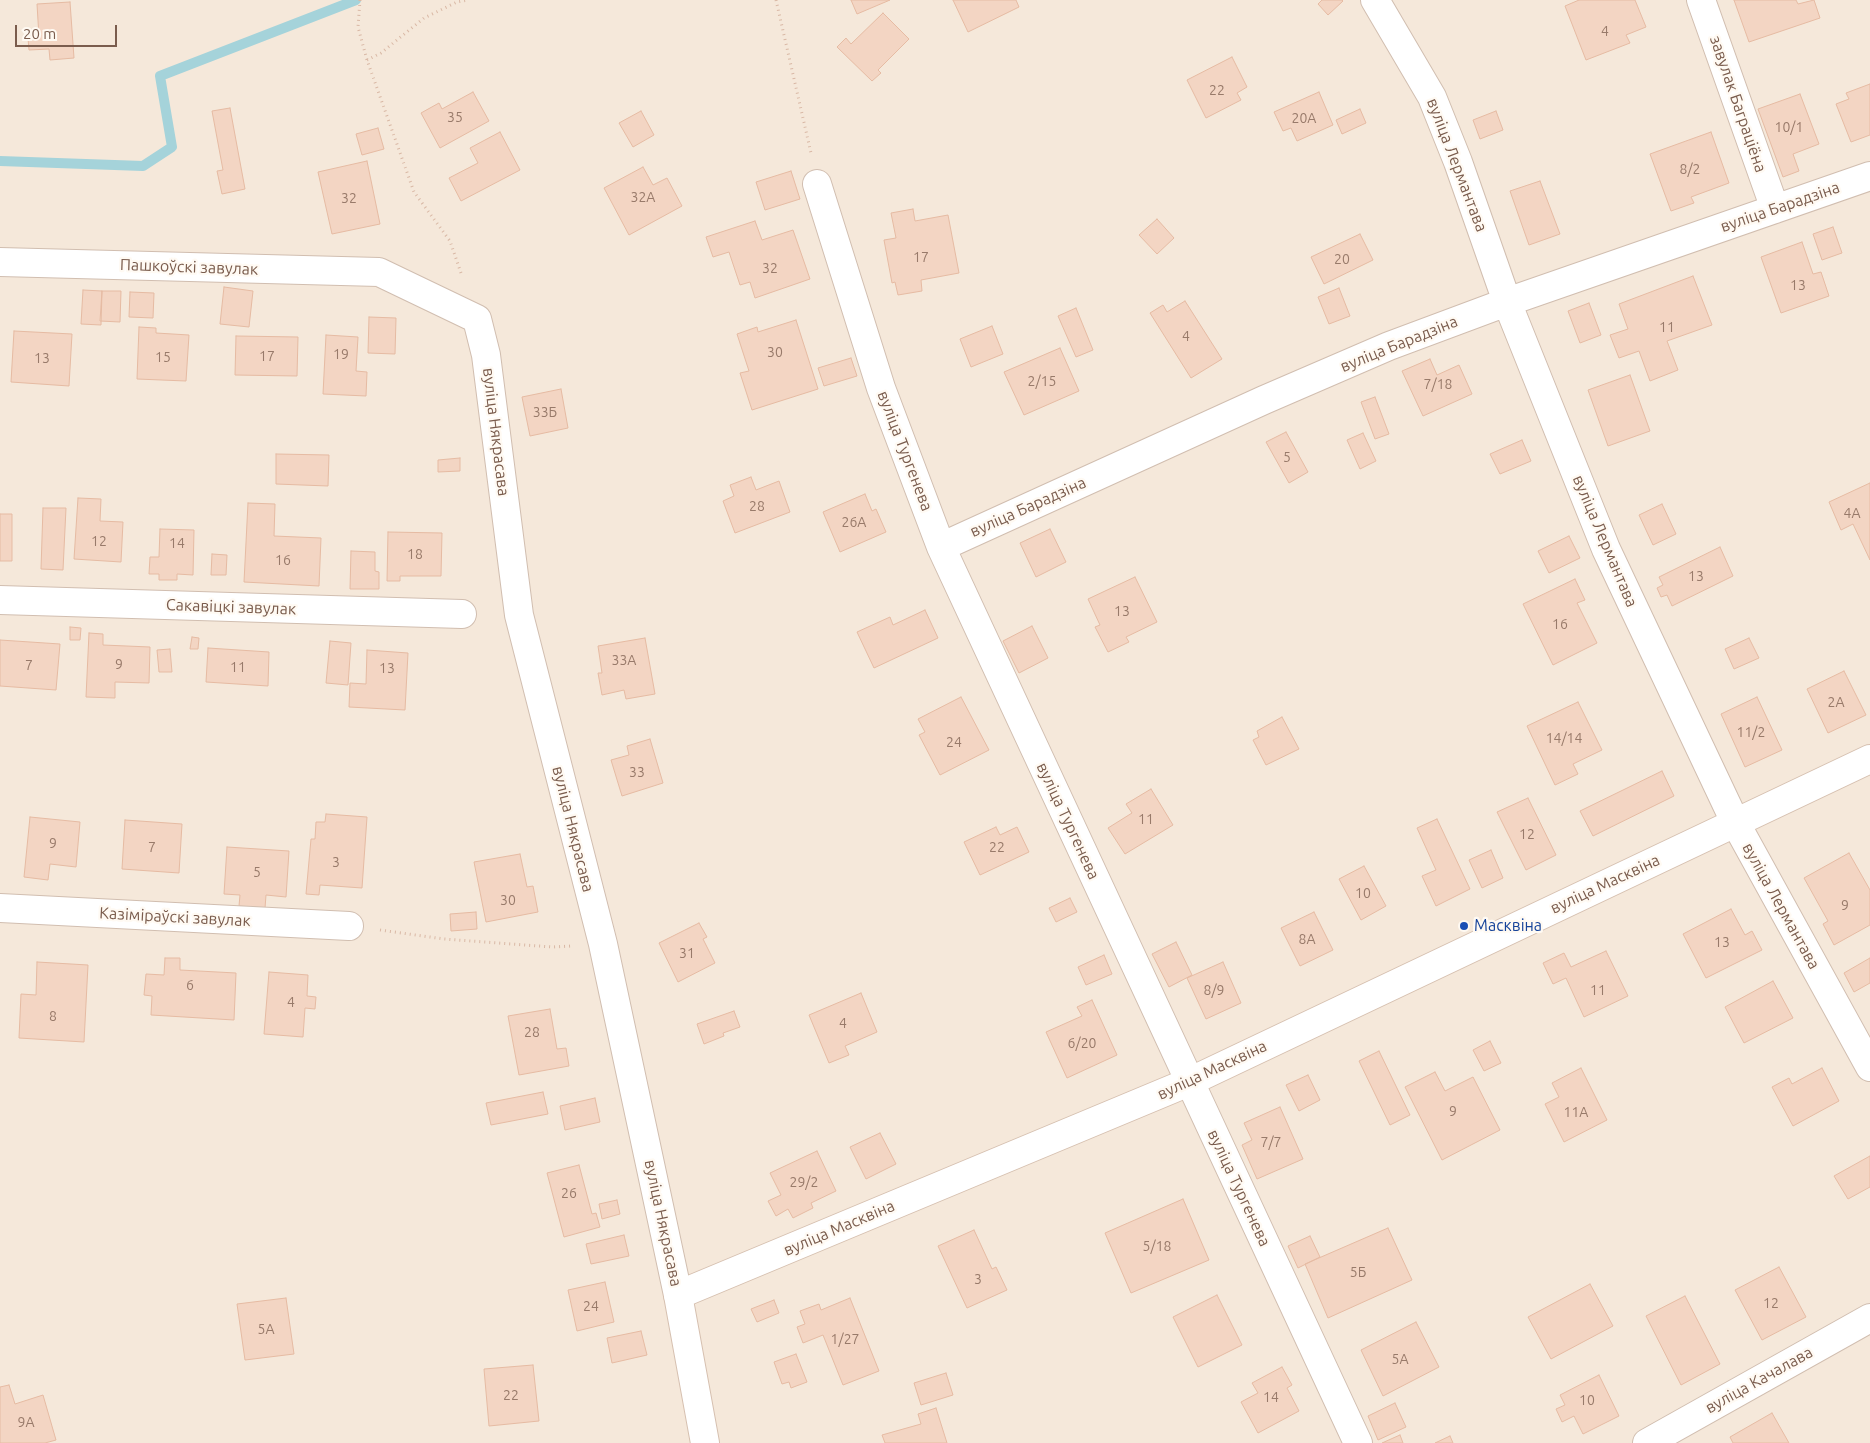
<!DOCTYPE html>
<html>
<head>
<meta charset="utf-8">
<style>
  body { margin:0 }
  #map { position:relative; width:1870px; height:1443px; overflow:hidden; background:#fdf6ec; font-family:Ubuntu,sans-serif }
  canvas { display:block }
  .scale { position:absolute; left:15px; top:25px; width:102px; height:22px; box-sizing:border-box; border:2px solid #7a5c4d; border-top:0; padding-left:6px; font-size:15px; line-height:18px; white-space:nowrap; color:#7a5c4d; -webkit-text-stroke:4px #fffaf3; paint-order:stroke }
</style>
</head>
<body>
<div id="map">
<canvas width="1870" height="1443"></canvas>
<div class="scale">20 m</div>
</div>
<script>
const ctx = document.querySelector('canvas').getContext('2d');
ctx.lineJoin = 'round';
function fillPath(path, color) {
  ctx.fillStyle = color;
  ctx.fill(path, 'evenodd');
}
function shape(rows) {
  const path = new Path2D();
  for (const r of rows) {
    path.moveTo(r[0], r[1]);
    for (let i = 2; i < r.length; i += 2) path.lineTo(r[i], r[i + 1]);
  }
  return path;
}
function trace(path, color, width, dash) {
  ctx.strokeStyle = color;
  ctx.lineWidth = width;
  ctx.lineCap = dash ? 'butt' : 'round';
  ctx.setLineDash(dash || []);
  ctx.stroke(path);
}
function write(font, color, halo, rows, align = 'center') {
  ctx.font = font + ' Ubuntu,sans-serif';
  ctx.lineWidth = 4.5;
  ctx.setLineDash([]);
  ctx.textBaseline = 'middle';
  ctx.strokeStyle = halo;
  ctx.fillStyle = color;
  for (const [text, x, y, turn = 0] of rows) {
    ctx.save();
    ctx.translate(x, y);
    ctx.rotate((+turn || 0) * Math.PI / 180);
    ctx.textAlign = isNaN(turn) ? turn : align;
    if (halo) ctx.strokeText(text, 0, 0);
    ctx.fillText(text, 0, 0);
    ctx.restore();
  }
}
const residential = shape([
  [0,0,1870,0,1870,1443,0,1443]
]);
const stream = shape([
  [0,161,143,166,172,147,160,76,356,0]
]);
const building = shape([
  [851,0,890,0,857,14,851,0],
  [953,0,1016,0,1019,7,968,32,953,0],
  [1322,0,1342,0,1343,1,1328,15,1318,4,1322,0],
  [1579,0,1635,0,1646,27,1626,35,1630,43,1586,60,1565,6,1579,0],
  [1734,0,1796,0,1798,4,1814,0,1820,18,1749,42,1734,0],
  [70,2,74,58,50,60,49,49,29,50,28,38,39,37,37,4,70,2],
  [883,13,909,39,878,70,881,73,872,81,837,47,846,38,851,44,883,13],
  [1232,57,1247,87,1237,93,1241,100,1206,118,1187,80,1232,57],
  [1870,84,1870,135,1851,142,1836,104,1849,99,1846,93,1870,84],
  [473,92,489,121,440,148,421,113,439,103,442,109,473,92],
  [1319,92,1333,125,1297,141,1291,128,1283,131,1274,112,1319,92],
  [1800,94,1819,144,1793,154,1799,171,1783,177,1758,109,1800,94],
  [230,108,245,189,222,194,217,171,223,170,212,111,230,108],
  [1360,109,1366,123,1342,134,1336,120,1360,109],
  [641,111,654,135,633,147,619,123,641,111],
  [1496,111,1503,130,1480,139,1473,120,1496,111],
  [378,128,384,149,362,155,356,134,378,128],
  [500,132,520,170,461,201,449,178,478,163,470,148,500,132],
  [1711,132,1729,183,1691,197,1694,203,1671,211,1650,154,1711,132],
  [367,161,380,224,332,234,318,172,367,161],
  [643,167,653,185,667,178,682,206,629,235,604,188,643,167],
  [791,171,800,199,765,210,756,182,791,171],
  [1540,181,1560,234,1529,245,1510,191,1540,181],
  [913,209,915,221,948,215,959,273,921,280,922,291,898,295,895,282,892,283,884,240,896,238,891,213,913,209],
  [1157,219,1174,238,1157,254,1139,235,1157,219],
  [755,221,762,240,793,230,810,279,755,298,750,282,740,285,729,252,713,257,706,237,755,221],
  [1833,227,1842,253,1822,260,1813,234,1833,227],
  [1360,234,1373,260,1324,284,1311,257,1360,234],
  [1802,242,1813,274,1821,272,1829,296,1781,313,1761,257,1802,242],
  [1693,276,1712,325,1667,341,1678,370,1650,381,1639,351,1619,358,1610,335,1628,329,1619,304,1693,276],
  [224,287,253,291,249,327,220,324,224,287],
  [1339,288,1350,316,1329,324,1318,297,1339,288],
  [83,290,102,291,101,325,81,324,83,290],
  [102,291,121,291,120,322,100,321,102,291],
  [130,292,154,293,153,318,129,317,130,292],
  [1185,301,1222,359,1191,378,1150,313,1163,305,1167,312,1185,301],
  [1589,303,1601,335,1580,343,1568,311,1589,303],
  [1076,308,1093,350,1076,357,1058,316,1076,308],
  [369,317,396,318,395,354,368,353,369,317],
  [796,320,818,389,752,410,740,373,749,371,737,334,757,327,758,332,796,320],
  [992,326,1003,354,971,367,960,339,992,326],
  [139,327,156,328,156,333,189,335,186,381,137,379,139,327],
  [14,331,72,334,69,386,11,382,14,331],
  [326,335,358,337,356,371,367,372,366,396,323,394,326,335],
  [236,336,298,337,297,376,235,375,236,336],
  [1060,348,1079,391,1024,415,1004,372,1060,348],
  [851,358,857,376,824,386,818,368,851,358],
  [1430,359,1437,375,1459,365,1472,394,1423,416,1402,371,1430,359],
  [1630,375,1650,431,1608,446,1588,390,1630,375],
  [561,389,568,428,530,436,522,397,561,389],
  [1375,397,1389,434,1375,439,1361,402,1375,397],
  [1286,432,1308,472,1289,483,1266,442,1286,432],
  [1363,433,1376,461,1360,469,1347,440,1363,433],
  [1522,440,1531,461,1500,474,1490,454,1522,440],
  [276,454,329,455,328,486,276,484,276,454],
  [460,458,460,471,438,472,438,460,460,458],
  [751,477,756,490,779,481,790,512,735,533,723,501,734,496,730,485,751,477],
  [1870,483,1870,560,1853,524,1841,530,1829,502,1870,483],
  [865,494,872,511,876,509,886,532,840,552,823,512,865,494],
  [78,498,101,499,100,521,123,522,121,562,74,559,78,498],
  [248,503,275,504,274,536,321,538,319,586,244,582,248,503],
  [1662,504,1676,534,1653,545,1639,515,1662,504],
  [43,508,66,508,63,570,41,569,43,508],
  [0,514,12,514,12,561,0,561,0,514],
  [160,529,194,530,193,575,177,574,177,580,159,580,159,574,149,574,150,557,159,557,160,529],
  [1050,529,1066,562,1036,577,1020,543,1050,529],
  [388,532,442,533,441,576,400,576,400,581,387,581,388,532],
  [1569,536,1580,558,1549,573,1538,551,1569,536],
  [1720,547,1733,576,1672,606,1667,595,1661,597,1657,588,1663,585,1659,577,1720,547],
  [351,551,375,552,375,571,379,572,379,589,350,589,351,551],
  [212,554,227,555,226,575,211,575,212,554],
  [1135,577,1157,622,1126,637,1129,642,1108,652,1095,627,1100,625,1088,599,1135,577],
  [1575,579,1585,600,1577,603,1597,643,1553,665,1523,604,1575,579],
  [925,610,938,638,874,668,857,632,890,617,893,625,925,610],
  [1032,626,1048,658,1019,673,1003,641,1032,626],
  [70,627,81,628,80,640,70,640,70,627],
  [89,633,103,634,103,645,150,647,149,683,115,682,115,698,86,697,89,633],
  [192,637,199,638,198,649,190,649,192,637],
  [645,638,655,694,626,699,624,690,602,695,598,673,602,673,598,646,645,638],
  [1749,638,1759,658,1734,669,1725,649,1749,638],
  [0,640,60,644,56,690,0,686,0,640],
  [330,641,351,643,348,685,326,683,330,641],
  [208,648,269,652,268,686,206,682,208,648],
  [170,649,172,672,159,672,157,650,170,649],
  [367,650,408,653,405,710,349,707,350,683,366,684,367,650],
  [1844,671,1866,715,1828,733,1807,689,1844,671],
  [961,697,989,750,940,775,919,735,925,732,918,719,961,697],
  [1757,697,1782,750,1745,767,1721,714,1757,697],
  [1578,702,1602,750,1573,764,1578,774,1555,785,1527,726,1578,702],
  [1282,717,1299,749,1266,765,1253,740,1259,737,1257,731,1282,717],
  [650,739,663,783,622,796,611,760,629,755,627,746,650,739],
  [1662,771,1674,796,1593,836,1580,811,1662,771],
  [1151,789,1173,825,1125,854,1108,828,1132,813,1126,804,1151,789],
  [1528,798,1556,855,1526,870,1497,812,1528,798],
  [326,814,367,817,362,888,320,885,319,895,306,894,311,839,315,839,316,822,325,822,326,814],
  [30,817,80,822,76,867,50,864,48,880,24,877,30,817],
  [1437,819,1470,889,1436,906,1422,876,1436,870,1417,828,1437,819],
  [125,820,182,824,179,873,122,869,125,820],
  [996,827,1000,835,1017,827,1029,852,980,875,964,842,996,827],
  [227,847,289,851,286,897,266,895,265,908,239,906,240,895,224,894,227,847],
  [1491,850,1503,878,1482,888,1469,860,1491,850],
  [1849,853,1870,890,1870,925,1834,945,1823,924,1828,921,1804,878,1849,853],
  [520,854,527,887,533,886,538,912,486,922,474,862,520,854],
  [1364,866,1386,906,1361,920,1339,879,1364,866],
  [1070,898,1077,912,1056,922,1049,908,1070,898],
  [1731,909,1745,935,1752,931,1762,950,1706,978,1683,934,1731,909],
  [476,912,477,929,451,931,450,914,476,912],
  [1314,912,1333,950,1300,966,1281,928,1314,912],
  [699,923,707,937,703,939,715,963,678,982,659,943,699,923],
  [1176,942,1192,975,1169,987,1152,954,1176,942],
  [1606,951,1628,996,1584,1017,1566,978,1553,984,1543,963,1564,953,1571,967,1606,951],
  [1104,955,1112,974,1086,985,1078,967,1104,955],
  [165,958,180,958,180,970,236,973,234,1020,151,1015,152,996,144,995,146,974,164,975,165,958],
  [1870,958,1870,983,1854,992,1844,973,1870,958],
  [37,962,88,965,84,1042,19,1038,21,994,36,995,37,962],
  [1223,962,1241,1003,1206,1019,1187,978,1223,962],
  [269,972,308,975,307,996,316,997,315,1009,305,1008,303,1037,264,1034,269,972],
  [1773,981,1793,1018,1744,1043,1725,1007,1773,981],
  [861,993,877,1032,845,1046,849,1055,829,1063,809,1015,861,993],
  [1092,1000,1117,1055,1067,1078,1046,1032,1082,1016,1077,1007,1092,1000],
  [550,1009,557,1049,566,1048,569,1066,519,1075,508,1016,550,1009],
  [734,1011,740,1027,723,1033,724,1036,704,1044,697,1024,734,1011],
  [1490,1041,1501,1063,1484,1071,1473,1050,1490,1041],
  [1379,1051,1410,1115,1390,1125,1359,1061,1379,1051],
  [1581,1068,1607,1120,1564,1142,1545,1104,1559,1097,1552,1083,1581,1068],
  [1822,1068,1839,1101,1793,1126,1772,1087,1789,1078,1792,1084,1822,1068],
  [1435,1072,1445,1091,1473,1077,1500,1130,1442,1160,1405,1087,1435,1072],
  [1308,1075,1320,1100,1299,1111,1286,1085,1308,1075],
  [543,1092,548,1114,491,1125,486,1103,543,1092],
  [595,1098,600,1122,565,1130,560,1106,595,1098],
  [1280,1107,1303,1159,1257,1179,1242,1145,1252,1140,1244,1123,1280,1107],
  [880,1133,896,1164,866,1179,850,1147,880,1133],
  [817,1151,836,1191,811,1203,813,1208,793,1218,788,1209,776,1216,768,1201,781,1195,770,1173,817,1151],
  [1870,1156,1870,1187,1848,1199,1834,1176,1870,1156],
  [579,1165,592,1214,596,1213,600,1227,564,1237,547,1173,579,1165],
  [1183,1199,1209,1260,1131,1293,1105,1233,1183,1199],
  [617,1200,620,1214,602,1219,599,1204,617,1200],
  [1388,1228,1412,1280,1328,1318,1305,1264,1388,1228],
  [974,1230,992,1269,996,1267,1007,1290,967,1308,938,1246,974,1230],
  [624,1235,629,1256,591,1264,586,1244,624,1235],
  [1310,1236,1320,1257,1298,1268,1288,1246,1310,1236],
  [1779,1267,1806,1317,1762,1340,1735,1290,1779,1267],
  [605,1282,614,1322,577,1331,568,1290,605,1282],
  [1590,1284,1613,1326,1551,1359,1528,1317,1590,1284],
  [1217,1295,1242,1345,1198,1367,1173,1317,1217,1295],
  [1685,1296,1720,1364,1681,1385,1646,1316,1685,1296],
  [286,1298,294,1354,245,1360,237,1304,286,1298],
  [850,1298,879,1371,843,1385,823,1335,803,1343,797,1327,805,1324,800,1311,819,1304,821,1310,850,1298],
  [774,1300,779,1313,757,1322,751,1309,774,1300],
  [1416,1322,1439,1367,1383,1396,1361,1350,1416,1322],
  [641,1331,647,1355,612,1363,607,1338,641,1331],
  [796,1354,807,1382,791,1388,789,1382,782,1384,774,1362,796,1354],
  [533,1365,539,1421,489,1426,484,1369,533,1365],
  [1282,1367,1292,1385,1287,1388,1299,1411,1258,1433,1241,1402,1258,1393,1252,1383,1282,1367],
  [946,1373,953,1395,921,1405,914,1383,946,1373],
  [1599,1375,1619,1416,1583,1434,1574,1416,1562,1422,1556,1409,1565,1405,1560,1395,1599,1375],
  [9,1385,15,1404,43,1395,56,1440,45,1443,0,1443,0,1387,9,1385],
  [1395,1403,1406,1427,1378,1440,1368,1416,1395,1403],
  [936,1408,947,1443,885,1443,882,1435,921,1424,918,1414,936,1408],
  [1772,1413,1789,1443,1733,1443,1730,1437,1772,1413],
  [1400,1435,1403,1443,1382,1443,1400,1435],
  [1450,1436,1453,1443,1435,1443,1450,1436]
]);
const path = shape([
  [360,0,358,27,367,60,414,192,450,241,462,276],
  [776,0,811,153],
  [367,60,381,53,424,18,457,2,468,0],
  [380,930,444,939,552,947,572,946]
]);
const minor = shape([
  [1375,0,1432,97,1458,162,1507,302,1606,549,1735,822,1870,1067],
  [1701,0,1775,209],
  [817,184,881,388,941,547,1358,1443],
  [0,262,379,272,477,319,486,355,519,615,603,944,678,1295],
  [941,547,1264,400,1389,346,1507,302,1870,176],
  [0,600,462,614],
  [0,908,349,926],
  [1647,1443,1870,1318]
]);
const secondary = shape([
  [705,1443,678,1295,1189,1082,1870,759]
]);
const markers = [
  [1464,926,5,"#1a4fb4"]
];
const numberNames = [
  ["4",1605,31],
  ["22",1217,90],
  ["35",455,117],
  ["20А",1304,118],
  ["10/1",1789,127],
  ["8/2",1690,169],
  ["32А",643,197],
  ["32",349,198],
  ["17",921,257],
  ["20",1342,259],
  ["32",770,268],
  ["13",1798,285],
  ["11",1667,327],
  ["4",1186,336],
  ["30",775,352],
  ["19",341,354],
  ["17",267,356],
  ["15",163,357],
  ["13",42,358],
  ["2/15",1042,381],
  ["7/18",1438,384],
  ["33Б",545,412],
  ["5",1287,457],
  ["28",757,506],
  ["4А",1852,513],
  ["26А",854,522],
  ["12",99,541],
  ["14",177,543],
  ["18",415,554],
  ["16",283,560],
  ["13",1696,576],
  ["13",1122,611],
  ["16",1560,624],
  ["33А",624,660],
  ["9",119,664],
  ["7",29,665],
  ["11",238,667],
  ["13",387,668],
  ["2А",1836,702],
  ["11/2",1751,732],
  ["14/14",1564,738],
  ["24",954,742],
  ["33",637,772],
  ["11",1146,819],
  ["12",1527,834],
  ["9",53,843],
  ["7",152,847],
  ["22",997,847],
  ["3",336,862],
  ["5",257,872],
  ["10",1363,893],
  ["30",508,900],
  ["9",1845,905],
  ["8А",1307,939],
  ["13",1722,942],
  ["31",687,953],
  ["6",190,985],
  ["8/9",1214,990],
  ["11",1598,990],
  ["4",291,1002],
  ["8",53,1016],
  ["4",843,1023],
  ["28",532,1032],
  ["6/20",1082,1043],
  ["9",1453,1111],
  ["11А",1576,1112],
  ["7/7",1271,1142],
  ["29/2",804,1182],
  ["26",569,1193],
  ["5/18",1157,1246],
  ["5Б",1358,1272],
  ["3",978,1279],
  ["12",1771,1303],
  ["24",591,1306],
  ["5А",266,1329],
  ["1/27",845,1339],
  ["5А",1400,1359],
  ["22",511,1395],
  ["14",1271,1397],
  ["10",1587,1400],
  ["9А",26,1422]
];
const streetNames = [
  ["завулак Баграціёна",1738,104,71],
  ["вуліца Лермантава",1457,165,69],
  ["вуліца Барадзіна",1780,207,-19],
  ["Пашкоўскі завулак",189,267,2],
  ["вуліца Барадзіна",1399,344,-22],
  ["вуліца Някрасава",496,432,83],
  ["вуліца Тургенева",905,451,69],
  ["вуліца Барадзіна",1028,507,-24],
  ["вуліца Лермантава",1605,541,67],
  ["Сакавіцкі завулак",231,607,2],
  ["вуліца Тургенева",1068,821,65],
  ["вуліца Някрасава",573,829,76],
  ["вуліца Масквіна",1605,884,-25],
  ["вуліца Лермантава",1781,906,61],
  ["Казіміраўскі завулак",175,917,3],
  ["вуліца Масквіна",1212,1070,-25],
  ["вуліца Тургенева",1239,1188,65],
  ["вуліца Някрасава",663,1223,78],
  ["вуліца Масквіна",839,1228,-23],
  ["вуліца Качалава",1759,1380,-29]
];
const transitNames = [
  ["Масквіна",1474,926]
];
fillPath(residential, '#f5e8da');
trace(stream, '#a5d3da', 10);
fillPath(building, '#f3d5c3');
trace(building, '#e6bba3', 1);
trace(minor, '#d1beb0', 30);
trace(secondary, '#d6c0b0', 30);
trace(path, '#d9b8a5', 3, [1, 4]);
trace(minor, '#fff', 28);
trace(secondary, '#fff', 28);
for (const [x, y, r, color] of markers) {
  const dot = new Path2D();
  dot.arc(x, y, r, 0, 2 * Math.PI);
  ctx.fillStyle = color;
  ctx.fill(dot);
  trace(dot, '#fffaf3', 2);
}
write('14px', '#987a6a', null, numberNames);
write('16px', '#7a5c4d', '#fffaf3', streetNames);
write('16px', '#164399', '#fffaf3', transitNames, 'left');
</script>
</body>
</html>
